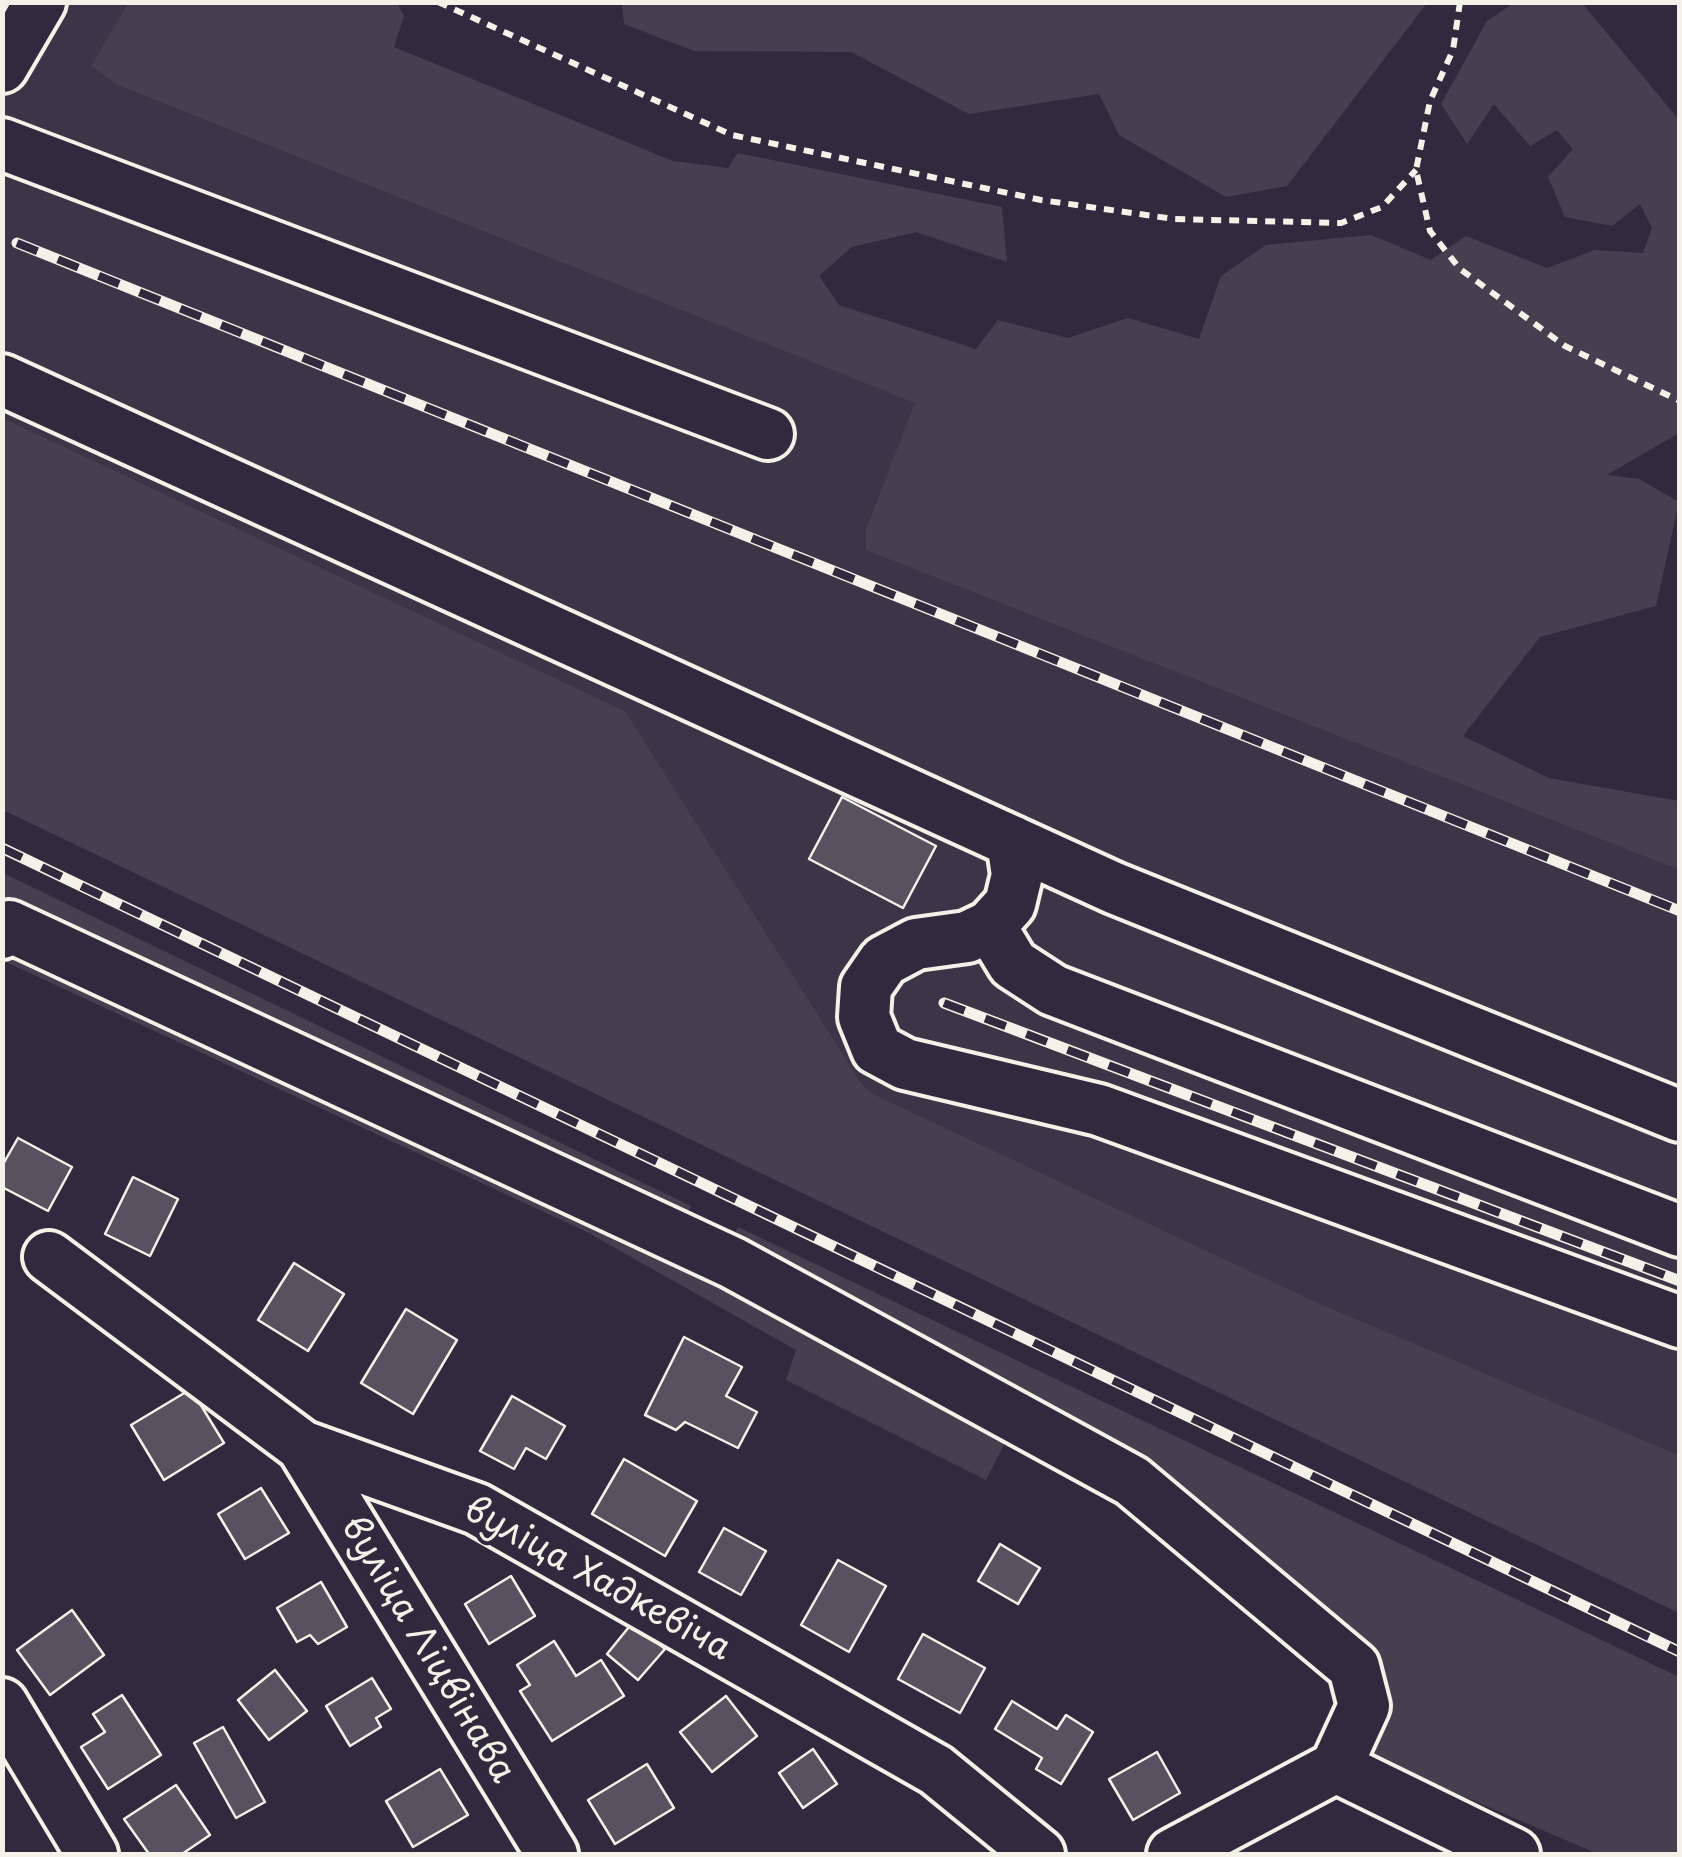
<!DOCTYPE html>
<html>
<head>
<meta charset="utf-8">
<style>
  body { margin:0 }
  #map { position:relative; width:1682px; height:1857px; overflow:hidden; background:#2f2a3d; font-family:"Playpen Sans",sans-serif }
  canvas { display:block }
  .frame { position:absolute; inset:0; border:5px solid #f4f1e8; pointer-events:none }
</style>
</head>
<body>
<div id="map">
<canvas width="1682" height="1857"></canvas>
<div class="frame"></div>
</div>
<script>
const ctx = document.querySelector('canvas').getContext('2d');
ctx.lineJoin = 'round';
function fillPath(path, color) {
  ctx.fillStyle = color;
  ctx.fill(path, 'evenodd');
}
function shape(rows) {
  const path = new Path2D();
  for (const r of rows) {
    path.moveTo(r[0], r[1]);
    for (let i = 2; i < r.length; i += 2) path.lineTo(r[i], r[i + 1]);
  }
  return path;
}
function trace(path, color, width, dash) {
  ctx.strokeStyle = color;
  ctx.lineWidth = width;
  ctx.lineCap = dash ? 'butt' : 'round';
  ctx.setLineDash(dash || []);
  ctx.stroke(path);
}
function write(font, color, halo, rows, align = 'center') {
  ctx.font = font + ' "Playpen Sans",sans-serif';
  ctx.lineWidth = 8;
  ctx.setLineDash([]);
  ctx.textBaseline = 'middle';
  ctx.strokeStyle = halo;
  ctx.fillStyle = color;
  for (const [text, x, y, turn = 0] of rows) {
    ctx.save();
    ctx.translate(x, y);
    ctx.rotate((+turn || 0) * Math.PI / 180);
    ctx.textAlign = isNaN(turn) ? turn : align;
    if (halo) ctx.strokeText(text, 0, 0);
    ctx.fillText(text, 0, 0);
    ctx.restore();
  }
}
const built = shape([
  [3,3,128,3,91,66,117,85,916,403,866,529,867,550,1679,870,1679,1455,1316,1302,873,1094,863,1086,625,711,3,418]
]);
const green = shape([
  [128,3,397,3,404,16,394,47,673,161,728,168,738,153,1002,207,1007,262,916,232,852,247,819,276,839,305,976,349,998,320,1068,338,1128,318,1199,339,1221,276,1266,245,1371,235,1431,260,1466,236,1547,268,1595,250,1643,253,1652,228,1640,204,1612,226,1565,217,1548,177,1573,149,1557,130,1530,146,1494,104,1467,144,1441,104,1487,21,1514,3,1582,3,1679,120,1679,433,1607,475,1639,479,1679,502,1656,606,1540,637,1463,736,1549,778,1679,801,1679,870,866,550,866,529,915,403,117,85,91,66],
  [622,3,622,2,1427,3,1287,186,1226,197,1119,135,1099,94,969,114,851,52,694,51,624,24],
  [3,418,625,711,863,1086,873,1094,1316,1302,1679,1455,1679,1613,3,810],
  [3,873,691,1206,681,1229,725,1249,738,1227,1679,1677,1679,1854,1598,1854,1358,1751,1375,1681,1107,1494,1008,1437,986,1480,786,1380,796,1350,585,1231,6,962,3,965]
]);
const building = shape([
  [842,797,936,846,903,908,809,859,842,797],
  [18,1138,72,1167,48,1211,2,1187,2,1166,18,1138],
  [133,1177,178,1199,150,1256,105,1234,133,1177],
  [294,1263,344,1294,308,1351,258,1320,294,1263],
  [406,1309,457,1340,413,1414,361,1383,406,1309],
  [684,1337,742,1367,726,1396,757,1412,738,1448,685,1422,676,1430,645,1415,684,1337],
  [191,1389,224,1443,164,1480,131,1425,191,1389],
  [512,1396,565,1426,546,1459,526,1448,514,1469,480,1451,512,1396],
  [624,1459,697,1501,665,1556,592,1514,624,1459],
  [261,1488,289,1533,245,1559,218,1514,261,1488],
  [724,1528,766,1551,741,1595,699,1572,724,1528],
  [1000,1544,1040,1568,1018,1604,978,1581,1000,1544],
  [838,1560,886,1586,849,1652,801,1625,838,1560],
  [511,1576,535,1616,489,1644,465,1604,511,1576],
  [321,1582,347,1627,318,1644,310,1635,297,1642,277,1608,321,1582],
  [72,1610,104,1655,50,1695,17,1650,72,1610],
  [633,1622,665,1649,638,1680,607,1654,633,1622],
  [923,1634,985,1668,960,1713,898,1679,923,1634],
  [554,1641,576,1676,601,1660,624,1696,552,1741,520,1691,530,1685,517,1665,554,1641],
  [275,1670,307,1711,269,1740,238,1700,275,1670],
  [372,1678,391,1709,376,1718,381,1727,350,1746,326,1706,372,1678],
  [122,1695,161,1755,108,1789,81,1747,105,1732,93,1714,122,1695],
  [726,1696,757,1736,712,1772,680,1732,726,1696],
  [1012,1701,1057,1729,1066,1715,1093,1732,1061,1784,1036,1769,1042,1758,995,1729,1012,1701],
  [223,1727,265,1802,236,1818,194,1743,223,1727],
  [813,1749,837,1784,803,1808,779,1773,813,1749],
  [1157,1752,1180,1793,1133,1820,1109,1779,1157,1752],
  [647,1764,674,1808,615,1844,588,1800,647,1764],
  [440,1769,468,1815,413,1847,386,1801,440,1769],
  [176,1785,210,1835,182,1854,149,1854,124,1819,176,1785]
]);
const path = shape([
  [438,2,732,135,1041,200,1174,219,1341,223,1382,207,1416,170],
  [1460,2,1453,50,1430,101,1416,170,1430,231,1460,269,1565,346,1680,401]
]);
const minor = shape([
  [2,67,40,2],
  [2,144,768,434],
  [2,380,1114,888,1680,1116],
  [1012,841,1017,875,1010,904,990,926,967,937,916,944,884,961,866,987,864,1017,877,1049,905,1064,1099,1110,1680,1322],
  [990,926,1013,964,1053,990,1680,1231],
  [2,933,9,926,733,1263,1132,1481,1354,1667,1364,1706,1336,1767],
  [49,1257,302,1446,477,1509,936,1770,1039,1854],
  [302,1446,552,1854],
  [2,1704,92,1854],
  [1336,1767,1514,1854],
  [1173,1854,1336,1767]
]);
const rail = shape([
  [17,243,1680,911],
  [2,848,1680,1652],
  [944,1003,1680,1281]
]);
const streetNames = [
  ["вуліца Хадкевіча",597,1580,29],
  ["вуліца Ліцвінава",427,1650,59]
];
fillPath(built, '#3b3647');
fillPath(green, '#454050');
fillPath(building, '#56525f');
trace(building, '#f4f1e8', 2.5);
trace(minor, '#f4f1e8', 58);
trace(path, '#f4f1e8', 6, [10, 8]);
trace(minor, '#2f2a3d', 50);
trace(rail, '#f4f1e8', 11);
trace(rail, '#2f2a3d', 8, [22]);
write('35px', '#f4f1e8', '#2f2a3d', streetNames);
</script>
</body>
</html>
